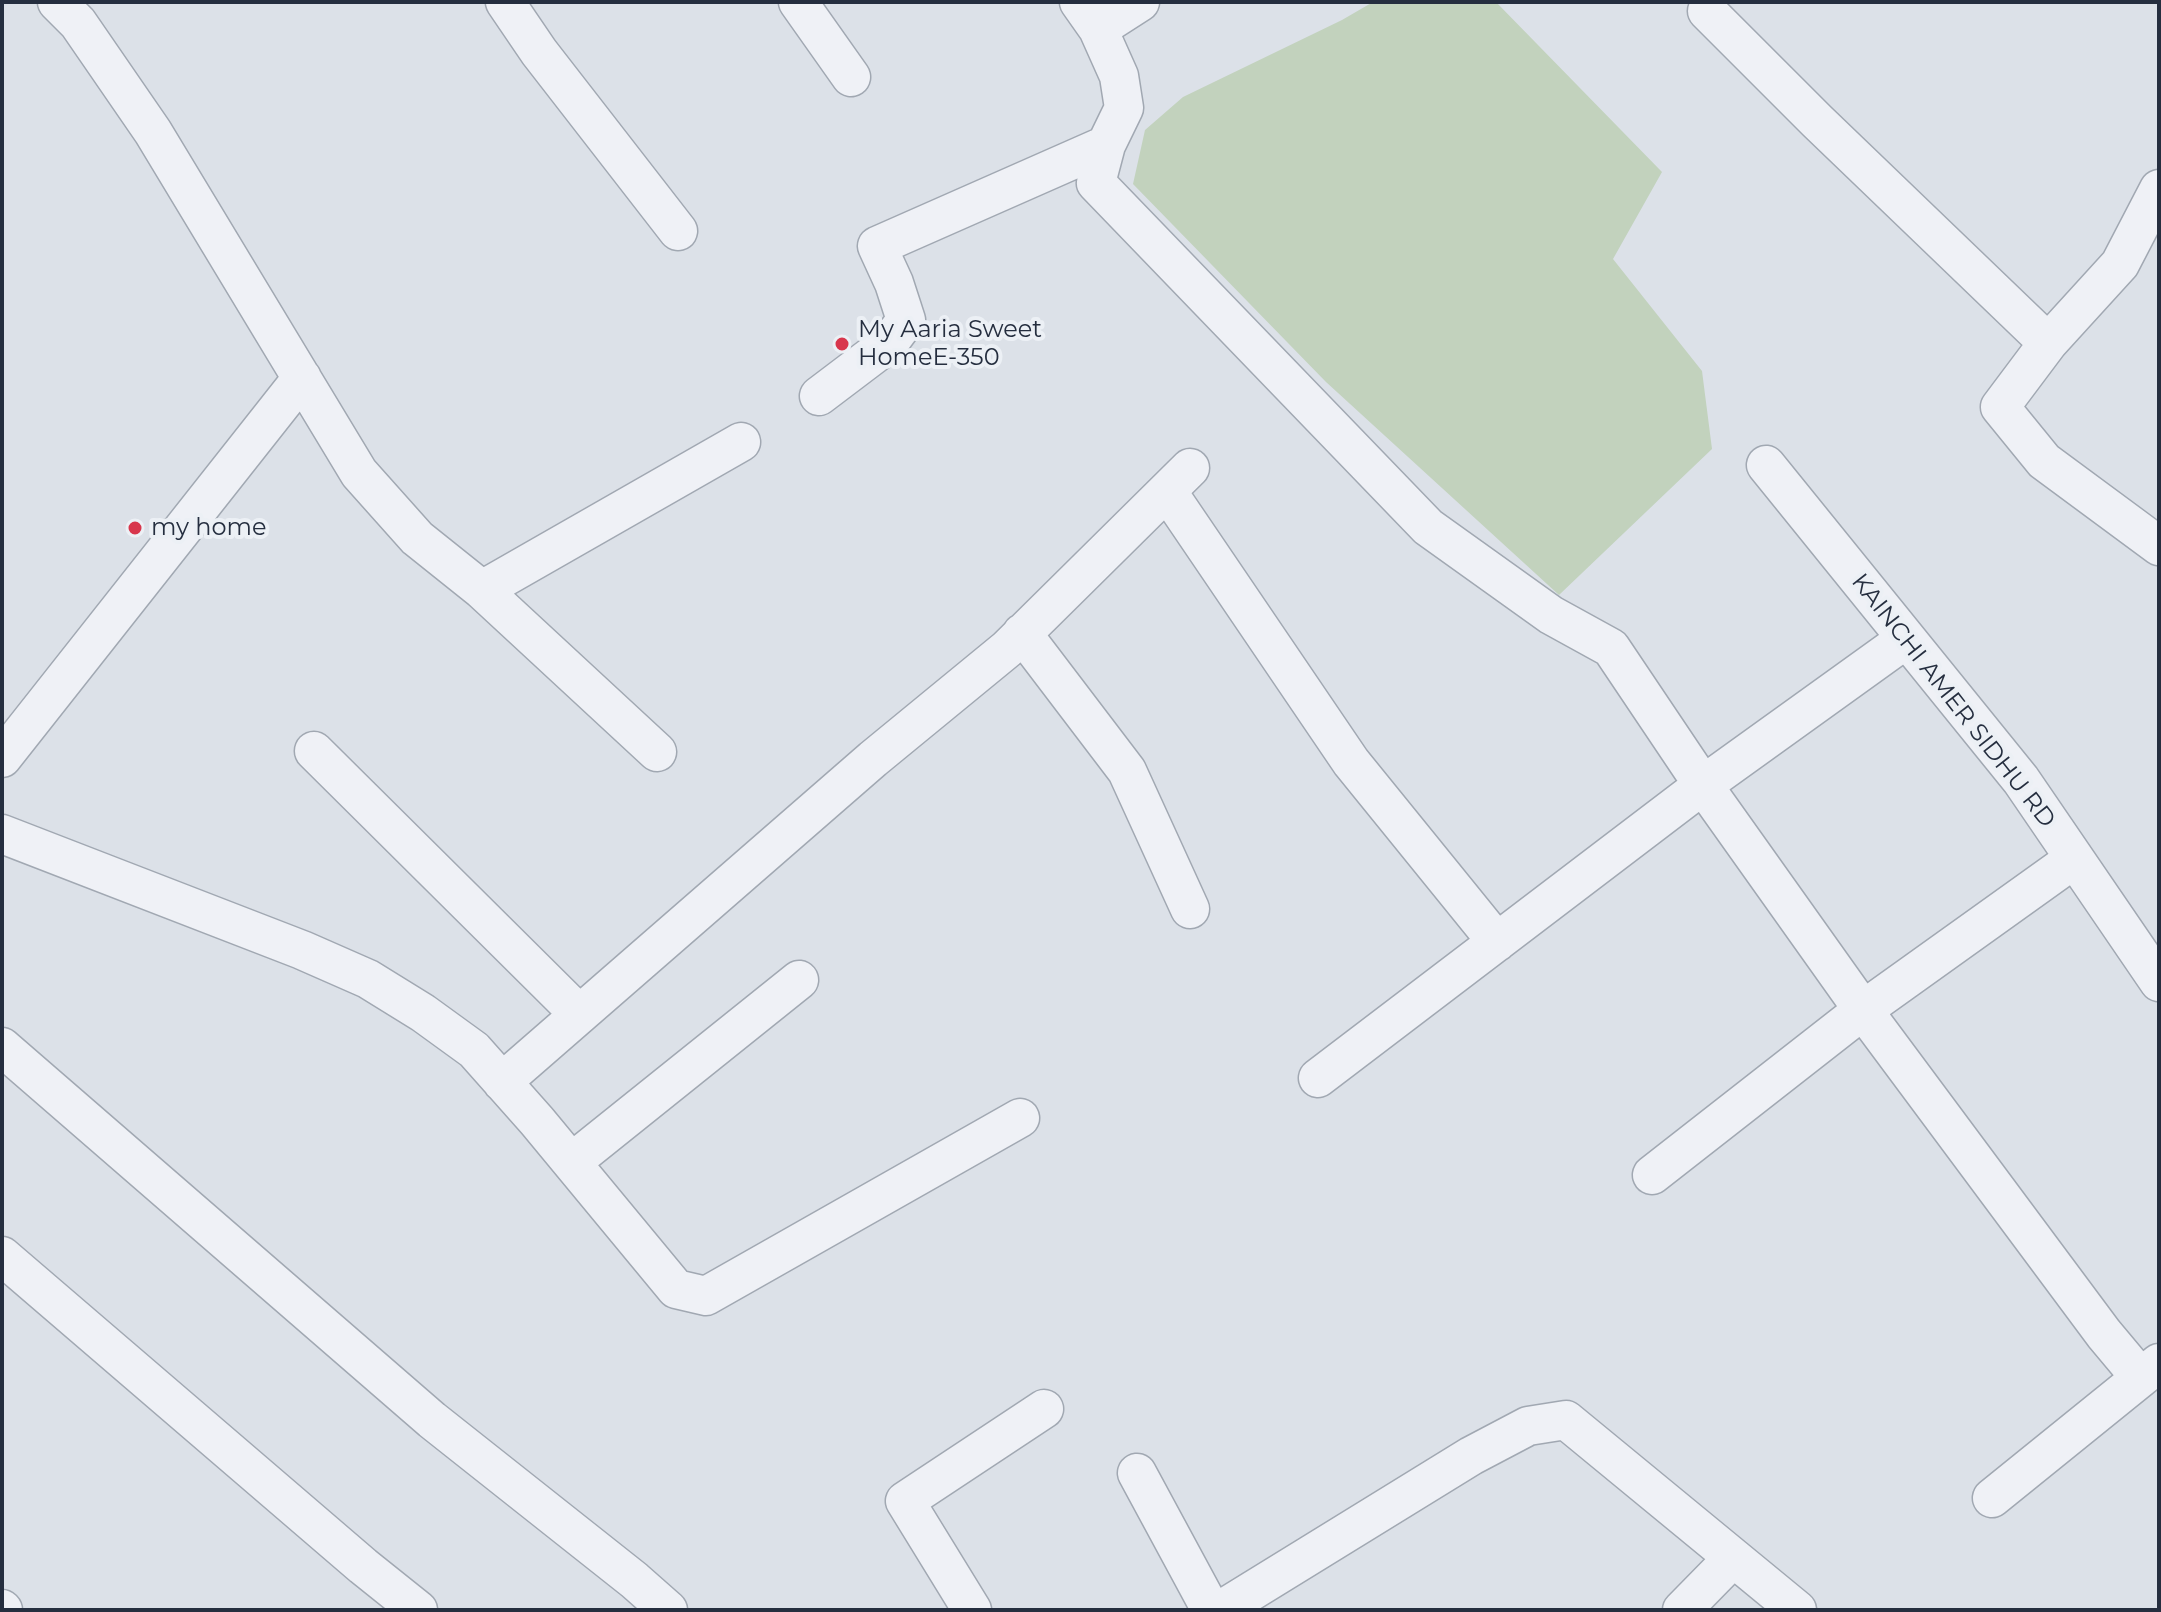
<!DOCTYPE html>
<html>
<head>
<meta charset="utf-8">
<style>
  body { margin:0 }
  #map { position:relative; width:2161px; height:1612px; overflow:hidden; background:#dce1e8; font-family:Montserrat,sans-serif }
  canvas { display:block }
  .frame { position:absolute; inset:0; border:4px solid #252e3f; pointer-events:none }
</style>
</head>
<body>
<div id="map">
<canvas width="2161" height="1612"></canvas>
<div class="frame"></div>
</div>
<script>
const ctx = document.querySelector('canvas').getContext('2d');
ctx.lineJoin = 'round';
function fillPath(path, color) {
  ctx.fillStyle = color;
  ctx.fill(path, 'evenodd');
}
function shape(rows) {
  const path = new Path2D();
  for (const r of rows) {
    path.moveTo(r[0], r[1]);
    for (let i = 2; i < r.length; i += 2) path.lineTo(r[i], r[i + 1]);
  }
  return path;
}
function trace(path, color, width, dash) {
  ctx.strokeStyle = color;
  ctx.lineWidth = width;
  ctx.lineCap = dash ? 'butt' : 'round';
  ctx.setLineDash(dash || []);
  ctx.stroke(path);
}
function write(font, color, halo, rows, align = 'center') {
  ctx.font = font + ' Montserrat,sans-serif';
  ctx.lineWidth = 8;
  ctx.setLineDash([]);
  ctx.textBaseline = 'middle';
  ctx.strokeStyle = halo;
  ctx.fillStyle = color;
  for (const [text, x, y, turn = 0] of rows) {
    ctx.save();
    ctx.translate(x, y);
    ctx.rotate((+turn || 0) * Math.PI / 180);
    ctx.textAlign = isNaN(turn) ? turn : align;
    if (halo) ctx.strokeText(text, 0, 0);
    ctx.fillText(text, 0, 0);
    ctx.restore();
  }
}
const green = shape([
  [1373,2,1496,2,1662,172,1613,259,1702,371,1712,449,1559,595,1326,382,1133,184,1145,130,1183,97,1342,20]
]);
const minor = shape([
  [57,2,78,23,153,132,359,473,417,538,482,590,657,752],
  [505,2,539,52,678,231],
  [798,2,851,77],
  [1079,2,1098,29,1119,76,1124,108,1106,145,1096,183,1428,527,1551,615,1611,648,1703,785,1863,1010,2104,1334,2140,1377],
  [1707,11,1817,121,2048,343,2120,264,2159,189],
  [1098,29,1140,2],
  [2048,343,2000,407,2044,461,2159,546],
  [819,396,889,343,906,320,894,283,877,246,1106,145],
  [1766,465,2021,780,2159,982],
  [1167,491,1351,762,1497,942],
  [482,590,741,442],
  [1022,633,1127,771,1190,909],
  [314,751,579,1014],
  [2,758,302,378],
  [2,834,302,950,368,979,423,1013,474,1050,537,1121,676,1289,706,1296,1020,1118],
  [2,1047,432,1420,634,1580,668,1610],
  [1318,1078,1703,785,1906,639],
  [502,1082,873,759,1007,649,1190,468],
  [572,1162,799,980],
  [1652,1175,1863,1010,2074,859],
  [2,1256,363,1566,418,1610],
  [1137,1473,1211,1610],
  [1992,1498,2159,1363],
  [2,1609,3,1610],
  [972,1610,905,1501,1044,1409],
  [1221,1610,1471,1456,1528,1426,1566,1420,1797,1610],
  [1682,1610,1733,1558]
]);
const markers = [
  [842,344,8,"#d8364c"],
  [135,528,8,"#d8364c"]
];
const poiNames = [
  ["My Aaria Sweet",858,330],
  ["HomeE-350",858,358],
  ["my home",151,528]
];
const streetNames = [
  ["KAINCHI AMER SIDHU RD",1953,701,52]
];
fillPath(green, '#c2d2bd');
trace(minor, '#a1a8b2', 41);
trace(minor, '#eff1f6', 38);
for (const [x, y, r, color] of markers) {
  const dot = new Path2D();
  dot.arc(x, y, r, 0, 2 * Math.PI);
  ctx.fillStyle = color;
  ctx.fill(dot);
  trace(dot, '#ecf0f5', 3);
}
write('24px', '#252e3f', '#ecf0f5', poiNames, 'left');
write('24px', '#252e3f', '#ecf0f5', streetNames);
</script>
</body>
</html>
